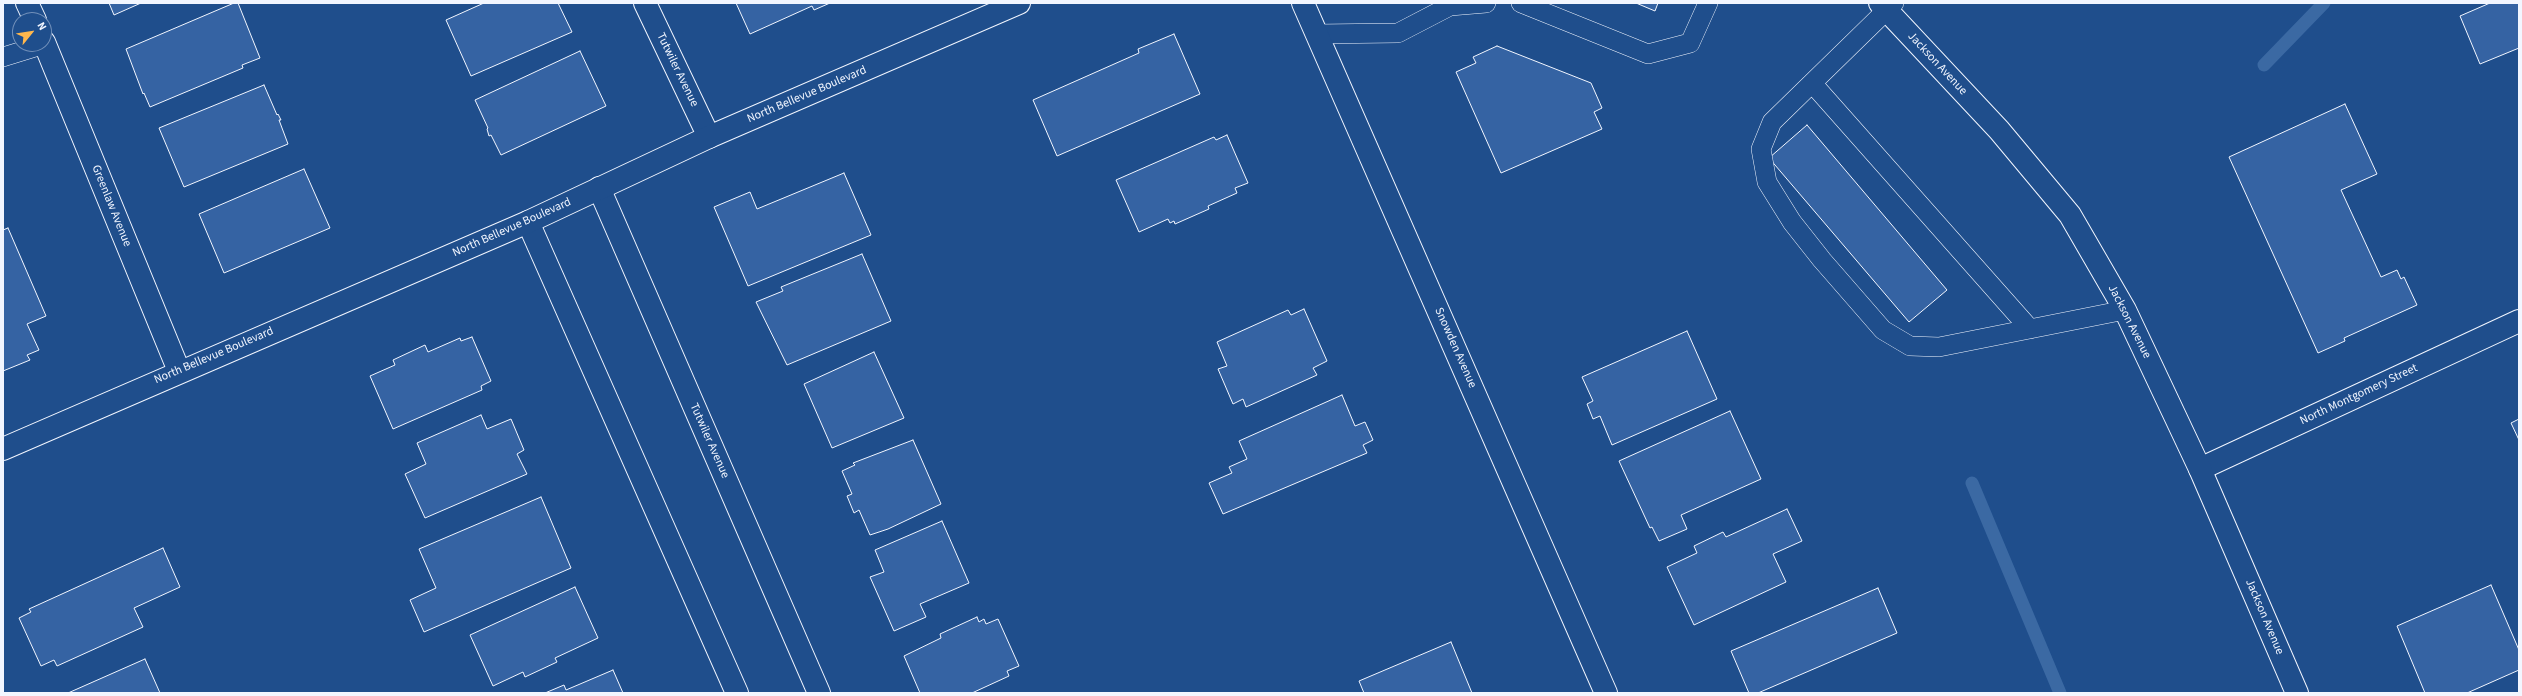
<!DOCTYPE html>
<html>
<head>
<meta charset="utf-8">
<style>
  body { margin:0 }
  #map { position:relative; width:2522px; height:696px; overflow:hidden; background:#1f4e8c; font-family:"Source Sans 3",sans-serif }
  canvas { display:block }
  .frame { position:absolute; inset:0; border:4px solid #f2f6ff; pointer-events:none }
  .north { position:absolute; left:12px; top:12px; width:40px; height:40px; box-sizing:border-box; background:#1f4e8c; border:1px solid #7391ba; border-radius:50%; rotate:60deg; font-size:11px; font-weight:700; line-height:16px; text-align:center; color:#f2f6ff }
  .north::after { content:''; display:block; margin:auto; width:14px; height:18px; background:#ffb74d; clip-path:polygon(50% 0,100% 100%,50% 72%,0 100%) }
</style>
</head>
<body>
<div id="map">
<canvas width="2522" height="696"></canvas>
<div class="frame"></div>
<div class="north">N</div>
</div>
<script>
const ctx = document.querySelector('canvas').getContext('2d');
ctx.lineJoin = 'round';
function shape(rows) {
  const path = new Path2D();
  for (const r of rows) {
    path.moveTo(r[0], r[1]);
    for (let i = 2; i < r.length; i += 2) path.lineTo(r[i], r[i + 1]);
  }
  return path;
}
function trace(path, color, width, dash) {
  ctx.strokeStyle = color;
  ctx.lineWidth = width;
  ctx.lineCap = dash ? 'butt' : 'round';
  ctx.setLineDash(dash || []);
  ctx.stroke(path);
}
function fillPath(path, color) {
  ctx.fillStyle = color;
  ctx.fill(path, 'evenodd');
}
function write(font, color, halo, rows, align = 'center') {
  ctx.font = font + ' "Source Sans 3",sans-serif';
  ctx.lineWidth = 3;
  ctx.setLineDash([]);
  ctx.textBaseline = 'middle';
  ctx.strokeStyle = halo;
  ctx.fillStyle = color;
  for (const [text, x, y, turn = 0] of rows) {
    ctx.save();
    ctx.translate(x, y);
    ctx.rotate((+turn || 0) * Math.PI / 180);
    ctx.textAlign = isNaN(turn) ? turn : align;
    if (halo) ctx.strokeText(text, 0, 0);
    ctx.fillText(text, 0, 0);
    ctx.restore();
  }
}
const stream = shape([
  [2264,65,2324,3],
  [1972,483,2060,693]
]);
const building = shape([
  [109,3,141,3,114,15,109,3],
  [234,3,238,3,260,58,242,65,243,68,150,107,144,93,143,94,126,49,234,3],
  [484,3,558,3,572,32,471,76,446,20,484,3],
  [736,3,830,3,814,10,812,6,750,34,736,3],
  [1636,3,1658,3,1655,11,1636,3],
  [2490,3,2519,3,2519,48,2480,64,2460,16,2490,3],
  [1174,34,1200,94,1057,156,1033,100,1139,53,1138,49,1174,34],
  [1497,46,1591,83,1602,108,1594,112,1602,129,1501,173,1456,72,1476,63,1473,57,1497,46],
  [580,51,606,106,501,155,491,135,489,136,487,129,488,128,475,100,580,51],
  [264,85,277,115,278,114,281,120,279,120,288,144,184,187,159,128,264,85],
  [2345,104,2377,174,2341,190,2381,277,2397,270,2401,279,2404,277,2417,305,2344,338,2345,341,2318,353,2229,157,2345,104],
  [1807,125,1947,290,1909,322,1769,158,1807,125],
  [1227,135,1248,183,1235,188,1237,193,1208,206,1209,209,1175,224,1174,221,1170,223,1168,219,1139,232,1116,180,1214,137,1216,140,1227,135],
  [304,169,330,228,224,273,199,214,304,169],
  [844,173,871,235,748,286,714,207,750,192,757,209,844,173],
  [8,228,46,316,27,324,39,350,27,355,30,360,3,371,3,230,8,228],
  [862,254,891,321,787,365,756,302,783,291,781,287,862,254],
  [1304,309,1327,361,1313,368,1317,375,1246,407,1243,399,1233,404,1218,369,1227,366,1217,342,1288,310,1291,315,1304,309],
  [1687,331,1717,399,1612,445,1600,416,1593,419,1587,404,1593,401,1582,377,1687,331],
  [472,337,491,381,481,386,482,390,393,429,370,376,395,365,393,360,425,345,428,352,460,338,461,341,472,337],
  [874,352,904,418,832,448,804,384,874,352],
  [1342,395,1355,426,1365,422,1373,440,1363,445,1367,453,1223,514,1209,483,1232,473,1229,467,1247,459,1239,441,1342,395],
  [1730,411,1761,479,1681,515,1687,529,1659,541,1652,527,1650,528,1619,461,1730,411],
  [481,415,487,429,511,419,524,450,517,454,527,474,425,518,405,474,426,464,417,443,481,415],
  [2519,419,2519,440,2511,423,2519,419],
  [913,440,941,504,888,529,870,535,859,510,854,513,847,496,852,494,842,471,855,465,853,463,913,440],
  [541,497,571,568,424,632,410,600,436,588,419,549,541,497],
  [1787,509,1802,541,1773,554,1786,582,1694,625,1667,567,1697,553,1694,546,1723,532,1726,537,1787,509],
  [942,521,969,583,920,604,926,617,894,631,870,577,884,572,875,550,942,521],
  [163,548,180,587,134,608,143,627,57,666,54,660,41,666,19,618,31,612,29,609,163,548],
  [2491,585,2519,650,2519,670,2467,693,2425,693,2397,626,2491,585],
  [575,587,598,638,555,658,557,662,525,677,523,672,493,686,470,635,575,587],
  [1878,588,1897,633,1758,693,1749,693,1731,651,1878,588],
  [977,617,979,622,984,619,986,624,998,619,1019,666,1007,671,1009,676,972,693,920,693,904,656,941,638,940,634,977,617],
  [1451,642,1472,693,1364,693,1359,681,1451,642],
  [145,659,160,693,68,693,145,659],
  [613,670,623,693,545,693,564,685,566,690,613,670]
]);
const lane = shape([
  [1521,3,1648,54,1690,43,1708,3],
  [1894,3,1772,122,1761,149,1767,182,1792,222,1822,260,1883,330,1910,346,1939,347,2125,310],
  [1450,6,1486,3],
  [1316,34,1398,33,1450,6,1452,3],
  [3,57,45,44],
  [1812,83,2030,329]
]);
const street = shape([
  [27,3,35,20],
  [645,3,709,137],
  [1303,3,1606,693],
  [44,42,179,371],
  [599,188,819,693],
  [528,222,737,693],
  [2200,469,2519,321]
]);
const secondary = shape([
  [3,449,528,222,709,137,1019,3]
]);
const primary = shape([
  [1880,3,1999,130,2070,215,2125,310,2200,469,2297,693]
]);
const streetNames = [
  ["Jackson Avenue",1937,64,47],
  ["Tutwiler Avenue",677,70,64],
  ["North Bellevue Boulevard",807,95,-23],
  ["Greenlaw Avenue",111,206,68],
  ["North Bellevue Boulevard",512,228,-24],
  ["Jackson Avenue",2129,322,63],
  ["Snowden Avenue",1455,348,66],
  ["North Bellevue Boulevard",214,356,-23],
  ["North Montgomery Street",2359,395,-25],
  ["Tutwiler Avenue",709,441,66],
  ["Jackson Avenue",2264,617,67]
];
trace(stream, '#3b69a3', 13);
fillPath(building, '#3563a3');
trace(building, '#f2f6ff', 1);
trace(lane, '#f2f6ff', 20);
trace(street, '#f2f6ff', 24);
trace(secondary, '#f2f6ff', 24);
trace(primary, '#f2f6ff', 24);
trace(lane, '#1f4e8c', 19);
trace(street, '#1f4e8c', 22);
trace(secondary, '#1f4e8c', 22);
trace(primary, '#1f4e8c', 22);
write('12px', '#f2f6ff', '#1f4e8c', streetNames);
</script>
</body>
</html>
